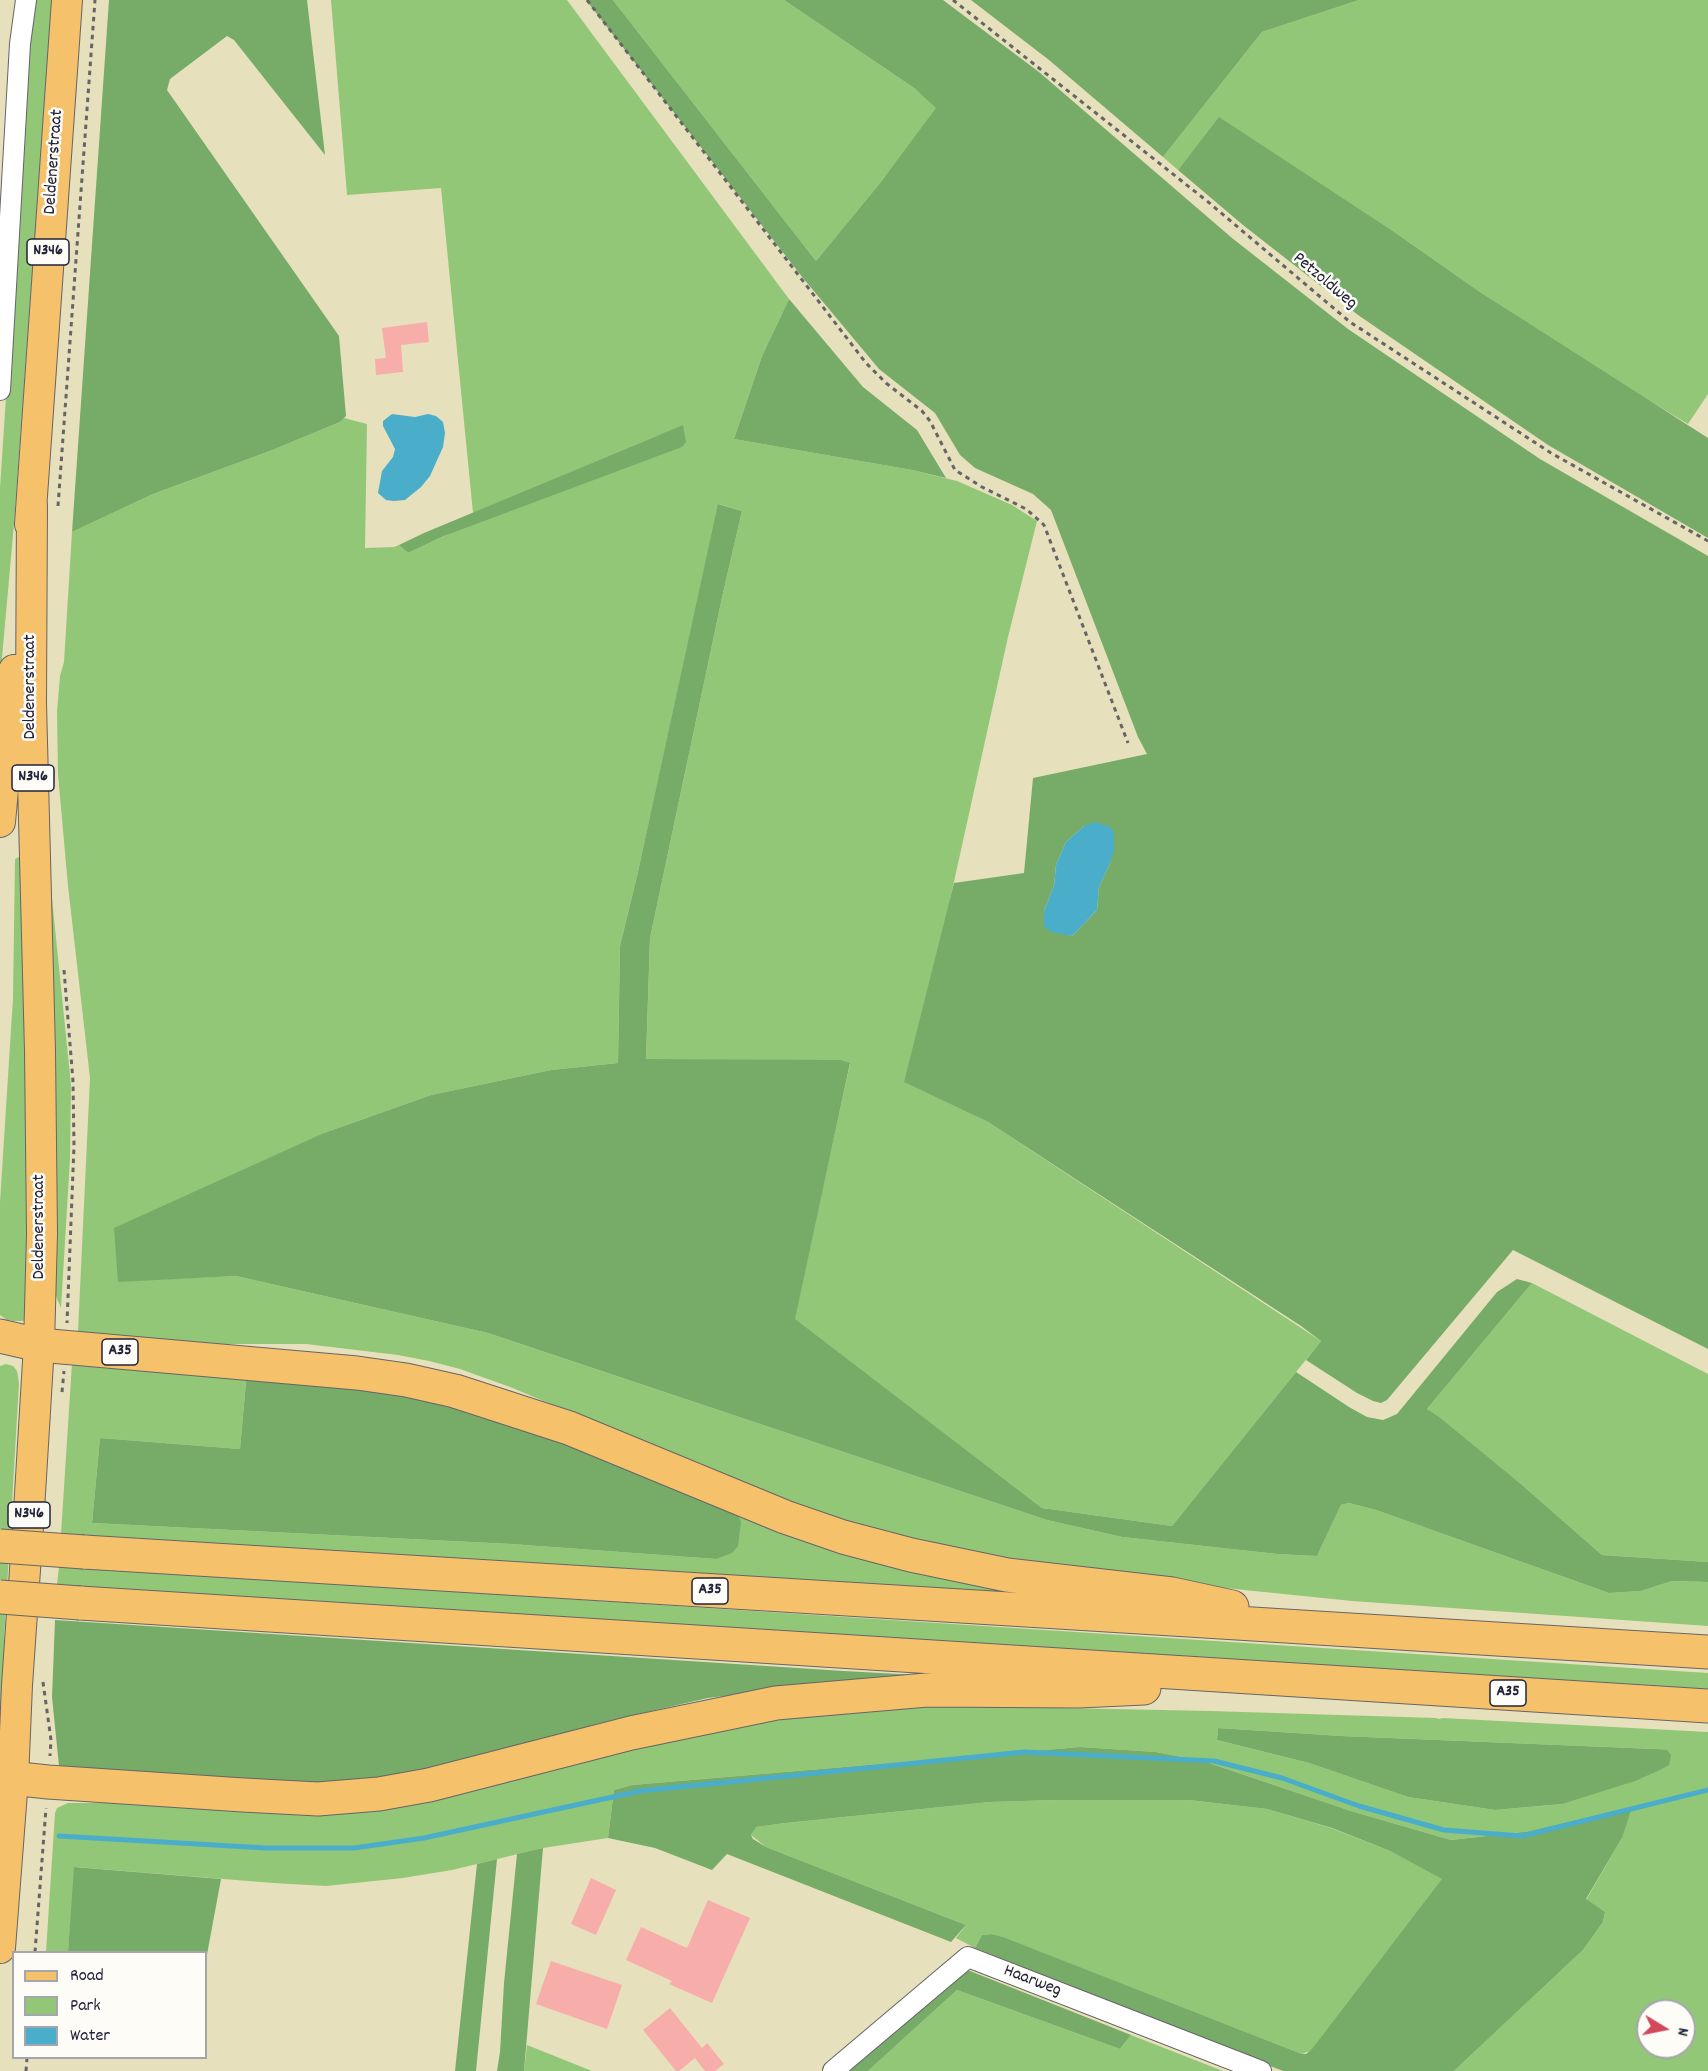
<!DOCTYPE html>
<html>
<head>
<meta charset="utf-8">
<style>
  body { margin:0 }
  #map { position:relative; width:1708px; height:2071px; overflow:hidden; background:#e7e0bc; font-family:Dekko,sans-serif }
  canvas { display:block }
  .legend { position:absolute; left:12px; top:1951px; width:195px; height:108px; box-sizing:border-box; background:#fdfcf7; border:2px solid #a5a5ac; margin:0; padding:8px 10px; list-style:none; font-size:18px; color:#22223b }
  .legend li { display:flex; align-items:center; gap:12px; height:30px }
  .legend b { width:30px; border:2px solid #a5a5ac }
  .north { position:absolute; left:1636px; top:1999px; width:60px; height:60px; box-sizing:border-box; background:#fdfcf7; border:2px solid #a5a5ac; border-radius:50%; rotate:100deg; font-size:16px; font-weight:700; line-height:24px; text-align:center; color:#22223b }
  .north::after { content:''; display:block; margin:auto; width:21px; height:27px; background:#d1495b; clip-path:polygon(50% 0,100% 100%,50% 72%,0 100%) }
</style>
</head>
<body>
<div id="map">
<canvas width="1708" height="2071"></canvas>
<ul class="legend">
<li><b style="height:8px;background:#f5c16b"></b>Road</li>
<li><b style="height:16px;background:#93c778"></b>Park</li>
<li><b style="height:16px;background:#4aadc9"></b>Water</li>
</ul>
<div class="north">N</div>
</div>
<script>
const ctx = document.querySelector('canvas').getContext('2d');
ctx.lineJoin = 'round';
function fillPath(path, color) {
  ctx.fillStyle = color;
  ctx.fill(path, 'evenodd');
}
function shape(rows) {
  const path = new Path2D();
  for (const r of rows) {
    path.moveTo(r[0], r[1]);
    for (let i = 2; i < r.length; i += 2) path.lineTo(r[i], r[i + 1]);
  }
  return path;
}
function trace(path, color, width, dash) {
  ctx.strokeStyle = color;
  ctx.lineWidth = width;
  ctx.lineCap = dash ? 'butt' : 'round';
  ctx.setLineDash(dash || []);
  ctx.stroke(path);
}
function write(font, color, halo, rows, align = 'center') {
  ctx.font = font + ' Dekko,sans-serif';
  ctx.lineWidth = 5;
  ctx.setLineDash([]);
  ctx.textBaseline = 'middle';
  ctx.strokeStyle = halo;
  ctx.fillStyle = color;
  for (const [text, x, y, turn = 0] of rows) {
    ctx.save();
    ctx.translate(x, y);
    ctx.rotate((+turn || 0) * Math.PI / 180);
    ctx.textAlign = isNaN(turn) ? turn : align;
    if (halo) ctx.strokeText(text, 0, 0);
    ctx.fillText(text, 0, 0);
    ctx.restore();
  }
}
const green = shape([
  [32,0,52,0,14,524,0,680,0,488],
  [331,0,567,0,789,299,762,356,734,439,912,470,957,481,1012,505,1037,521,1008,637,946,918,905,1082,988,1122,1321,1341,1172,1526,1042,1508,794,1319,850,1064,646,1060,650,938,723,593,742,511,719,504,637,876,620,946,618,1063,551,1070,431,1095,324,1133,118,1281,236,1276,488,1333,1047,1520,1122,1537,1277,1554,1317,1556,1341,1505,1349,1503,1376,1510,1609,1593,1641,1591,1672,1581,1708,1582,1708,1626,1352,1601,1176,1583,993,1560,824,1518,510,1387,460,1369,429,1361,398,1355,306,1344,166,1344,81,1333,78,1331,90,1078,68,886,58,774,57,712,60,676,64,662,72,532,153,494,270,451,340,422,344,418,367,424,365,548,394,547,399,545,408,553,664,433,473,513,441,188,347,195],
  [613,0,784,0,914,88,937,108,880,183,816,261],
  [1359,0,1708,0,1708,394,1688,424,1623,385,1480,292,1393,231,1219,118,1178,170,1163,157,1262,32],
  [46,840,71,1085,70,1159,61,1308,55,1294],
  [21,856,33,1313,23,1321,13,1321,7,1320,0,1315,0,1202,13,998,15,859],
  [1532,1283,1708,1374,1708,1562,1602,1555,1521,1484,1427,1409],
  [72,1363,247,1371,240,1449,100,1438,92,1523,511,1544,716,1559,733,1504,1077,1598,61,1534],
  [6,1364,13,1366,17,1371,19,1383,4,1640,8,1707,0,1733,0,1366],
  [59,1566,1708,1673,1708,1692,56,1594],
  [913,1705,1211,1711,1436,1718,1439,1719,1443,1718,1708,1732,1708,2071,1454,2071,1583,1950,1603,1922,1605,1912,1586,1900,1622,1838,1531,1831,1451,1840,1351,1811,1206,1762,1156,1752,1080,1747,632,1785,614,1790,608,1838,543,1848,452,1870,403,1878,326,1886,273,1883,75,1867,68,1952,46,1952,55,1813,57,1808,68,1803,422,1803,463,1794,561,1767,744,1721],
  [1218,1728,1341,1736,1655,1749,1562,1804,1495,1810,1408,1797,1309,1763,1217,1740],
  [1648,2011,1684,2011,1684,2047,1648,2047],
  [1056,1800,1189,1800,1267,1809,1331,1828,1390,1851,1443,1879,1312,2050,1302,2054,1002,1937,992,1934,982,1935,975,1948,956,1938,966,1925,766,1847,751,1835,755,1827,786,1823,990,1802],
  [957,1990,1120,2049,1131,2035,1223,2071,868,2071],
  [527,2045,592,2071,524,2071]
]);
const forest = shape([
  [109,0,307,0,325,155,234,40,227,36,170,79,167,90,339,336,346,416,340,422,270,451,153,494,72,532],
  [586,0,613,0,816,261,880,183,936,108,914,88,784,0,943,0,1039,72,1232,238,1348,329,1540,459,1708,556,1708,1349,1513,1250,1387,1400,1381,1403,1373,1401,1357,1393,1306,1360,1321,1341,1301,1326,988,1122,904,1082,954,883,1024,873,1033,778,1147,754,1138,737,1051,510,1033,494,975,468,960,455,935,413,879,369,803,278],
  [1084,826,1110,863,1099,887,1097,910,1072,936,1044,926,1044,911,1054,886,1056,865,1066,842],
  [971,0,1359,0,1262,32,1163,157,1049,60],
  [1219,117,1393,231,1480,292,1708,438,1708,538,1548,445,1358,315,1243,225,1178,170],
  [789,299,863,387,917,430,946,478,912,470,734,439,762,356],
  [683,425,686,442,682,447,444,536,408,553,399,545,424,533],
  [718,504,742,511,723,593,650,938,646,1059,840,1060,850,1063,795,1319,1042,1508,1172,1526,1296,1372,1349,1407,1367,1417,1383,1420,1397,1414,1497,1292,1517,1279,1532,1283,1427,1409,1439,1417,1521,1484,1602,1555,1708,1562,1708,1582,1672,1581,1641,1591,1609,1593,1376,1510,1349,1503,1341,1505,1317,1556,1277,1554,1122,1537,1047,1520,488,1333,236,1276,118,1282,114,1228,324,1133,431,1095,551,1070,618,1063,620,946,637,876],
  [247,1371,441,1397,733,1504,741,1522,738,1546,732,1553,716,1559,511,1544,92,1523,100,1438,240,1449],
  [55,1620,844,1671,1009,1680,808,1685,708,1698,612,1720,428,1771,330,1786,62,1770,59,1766,52,1697],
  [1218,1728,1341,1736,1655,1749,1667,1750,1671,1755,1669,1765,1660,1770,1635,1781,1562,1804,1495,1810,1408,1797,1309,1763,1217,1740],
  [1080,1747,1156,1752,1206,1762,1351,1811,1451,1840,1531,1831,1632,1807,1622,1838,1586,1899,1605,1912,1603,1922,1583,1950,1454,2071,1283,2071,975,1948,982,1935,992,1934,1003,1937,1302,2054,1306,2054,1312,2049,1442,1879,1390,1851,1332,1828,1267,1809,1189,1800,1056,1800,990,1802,786,1823,756,1827,751,1835,753,1839,766,1847,966,1925,951,1942,727,1854,712,1870,655,1848,608,1838,614,1790,632,1785],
  [543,1848,524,2071,497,2071,500,2052,504,1983,517,1854],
  [497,1859,476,2071,455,2071,477,1864],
  [74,1867,221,1879,206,1960,206,1952,68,1952],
  [960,1967,1131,2035,1120,2049,957,1990,868,2071,835,2071]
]);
const water = shape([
  [392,414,415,417,428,414,436,416,443,422,445,433,443,447,430,476,421,487,405,500,394,501,386,500,378,493,382,471,393,457,395,449,383,426,383,421],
  [1094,822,1108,826,1112,829,1114,836,1114,850,1110,863,1099,887,1097,910,1072,936,1051,932,1044,926,1044,911,1054,886,1056,865,1066,842,1084,826]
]);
const stream = shape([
  [59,1836,266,1848,354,1848,424,1838,640,1791,1024,1752,1214,1761,1282,1778,1359,1806,1444,1830,1522,1836,1708,1790]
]);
const building = shape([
  [427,322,429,342,401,345,403,372,376,375,375,359,386,358,382,328],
  [591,1878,616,1890,596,1935,571,1924],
  [708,1900,750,1918,712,2003,669,1984,672,1981,626,1960,641,1927,687,1948],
  [551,1961,622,1985,607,2029,536,2004],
  [670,2008,702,2048,707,2043,724,2064,715,2071,705,2071,695,2058,679,2071,676,2071,643,2030]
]);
const path = shape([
  [587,0,866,363,886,383,922,411,930,421,955,470,982,487,1026,509,1044,525,1128,743],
  [953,0,1207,201,1350,322,1551,453,1708,541],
  [58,506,95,0],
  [64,970,73,1081,74,1146,67,1323],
  [62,1392,64,1371],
  [43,1682,51,1740,50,1756],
  [35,1952,46,1808],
  [26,2071,27,2058]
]);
const street = shape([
  [0,390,20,44,26,0],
  [833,2071,968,1957,1261,2071]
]);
const primary = shape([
  [30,524,67,0],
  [0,822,14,670],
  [0,1948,13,1779,17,1685,28,1527,39,1345,42,1234,40,1051,31,703,32,505]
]);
const highway = shape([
  [0,1336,39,1345,357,1373,406,1380,455,1391,569,1428,785,1517,843,1537,911,1555,1007,1575,1172,1594,1232,1607],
  [84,1552,1708,1652],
  [80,1603,1708,1706],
  [0,1777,48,1782,243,1795,318,1799,379,1794,429,1785,631,1733,776,1703,927,1690,1079,1691,1144,1688]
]);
const highwayBridge = shape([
  [0,1546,84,1552],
  [0,1597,80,1603]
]);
const shields = [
  [48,252,42],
  [33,778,42],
  [120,1352,36],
  [29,1515,42],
  [710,1591,36],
  [1508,1693,36]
];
const shieldNames = [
  ["N346",48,252],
  ["N346",33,778],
  ["A35",120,1352],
  ["N346",29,1515],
  ["A35",710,1591],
  ["A35",1508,1693]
];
const streetNames = [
  ["Deldenerstraat",55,162,-86],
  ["Petzoldweg",1324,282,40],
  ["Deldenerstraat",32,687,-90],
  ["Deldenerstraat",41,1227,-90],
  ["Haarweg",1032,1982,21]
];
fillPath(green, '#93c778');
fillPath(forest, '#76ac68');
fillPath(water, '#4aadc9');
trace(stream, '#4aadc9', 5);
fillPath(building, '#f7adaa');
trace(street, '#676468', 22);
trace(primary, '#676468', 32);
trace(highway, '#676468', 35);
trace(path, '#676468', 3, [4.5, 4.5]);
trace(street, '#fff', 20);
trace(primary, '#f5c16b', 30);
trace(highway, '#f5c16b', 33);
trace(highwayBridge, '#676468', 35, []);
trace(highwayBridge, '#f5c16b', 33);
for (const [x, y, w] of shields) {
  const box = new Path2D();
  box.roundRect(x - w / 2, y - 13, w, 26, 4.5);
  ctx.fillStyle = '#fdfcf7';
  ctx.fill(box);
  trace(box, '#22223b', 1.5);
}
write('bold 16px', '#22223b', null, shieldNames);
write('18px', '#22223b', '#fdfcf7', streetNames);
</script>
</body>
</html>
